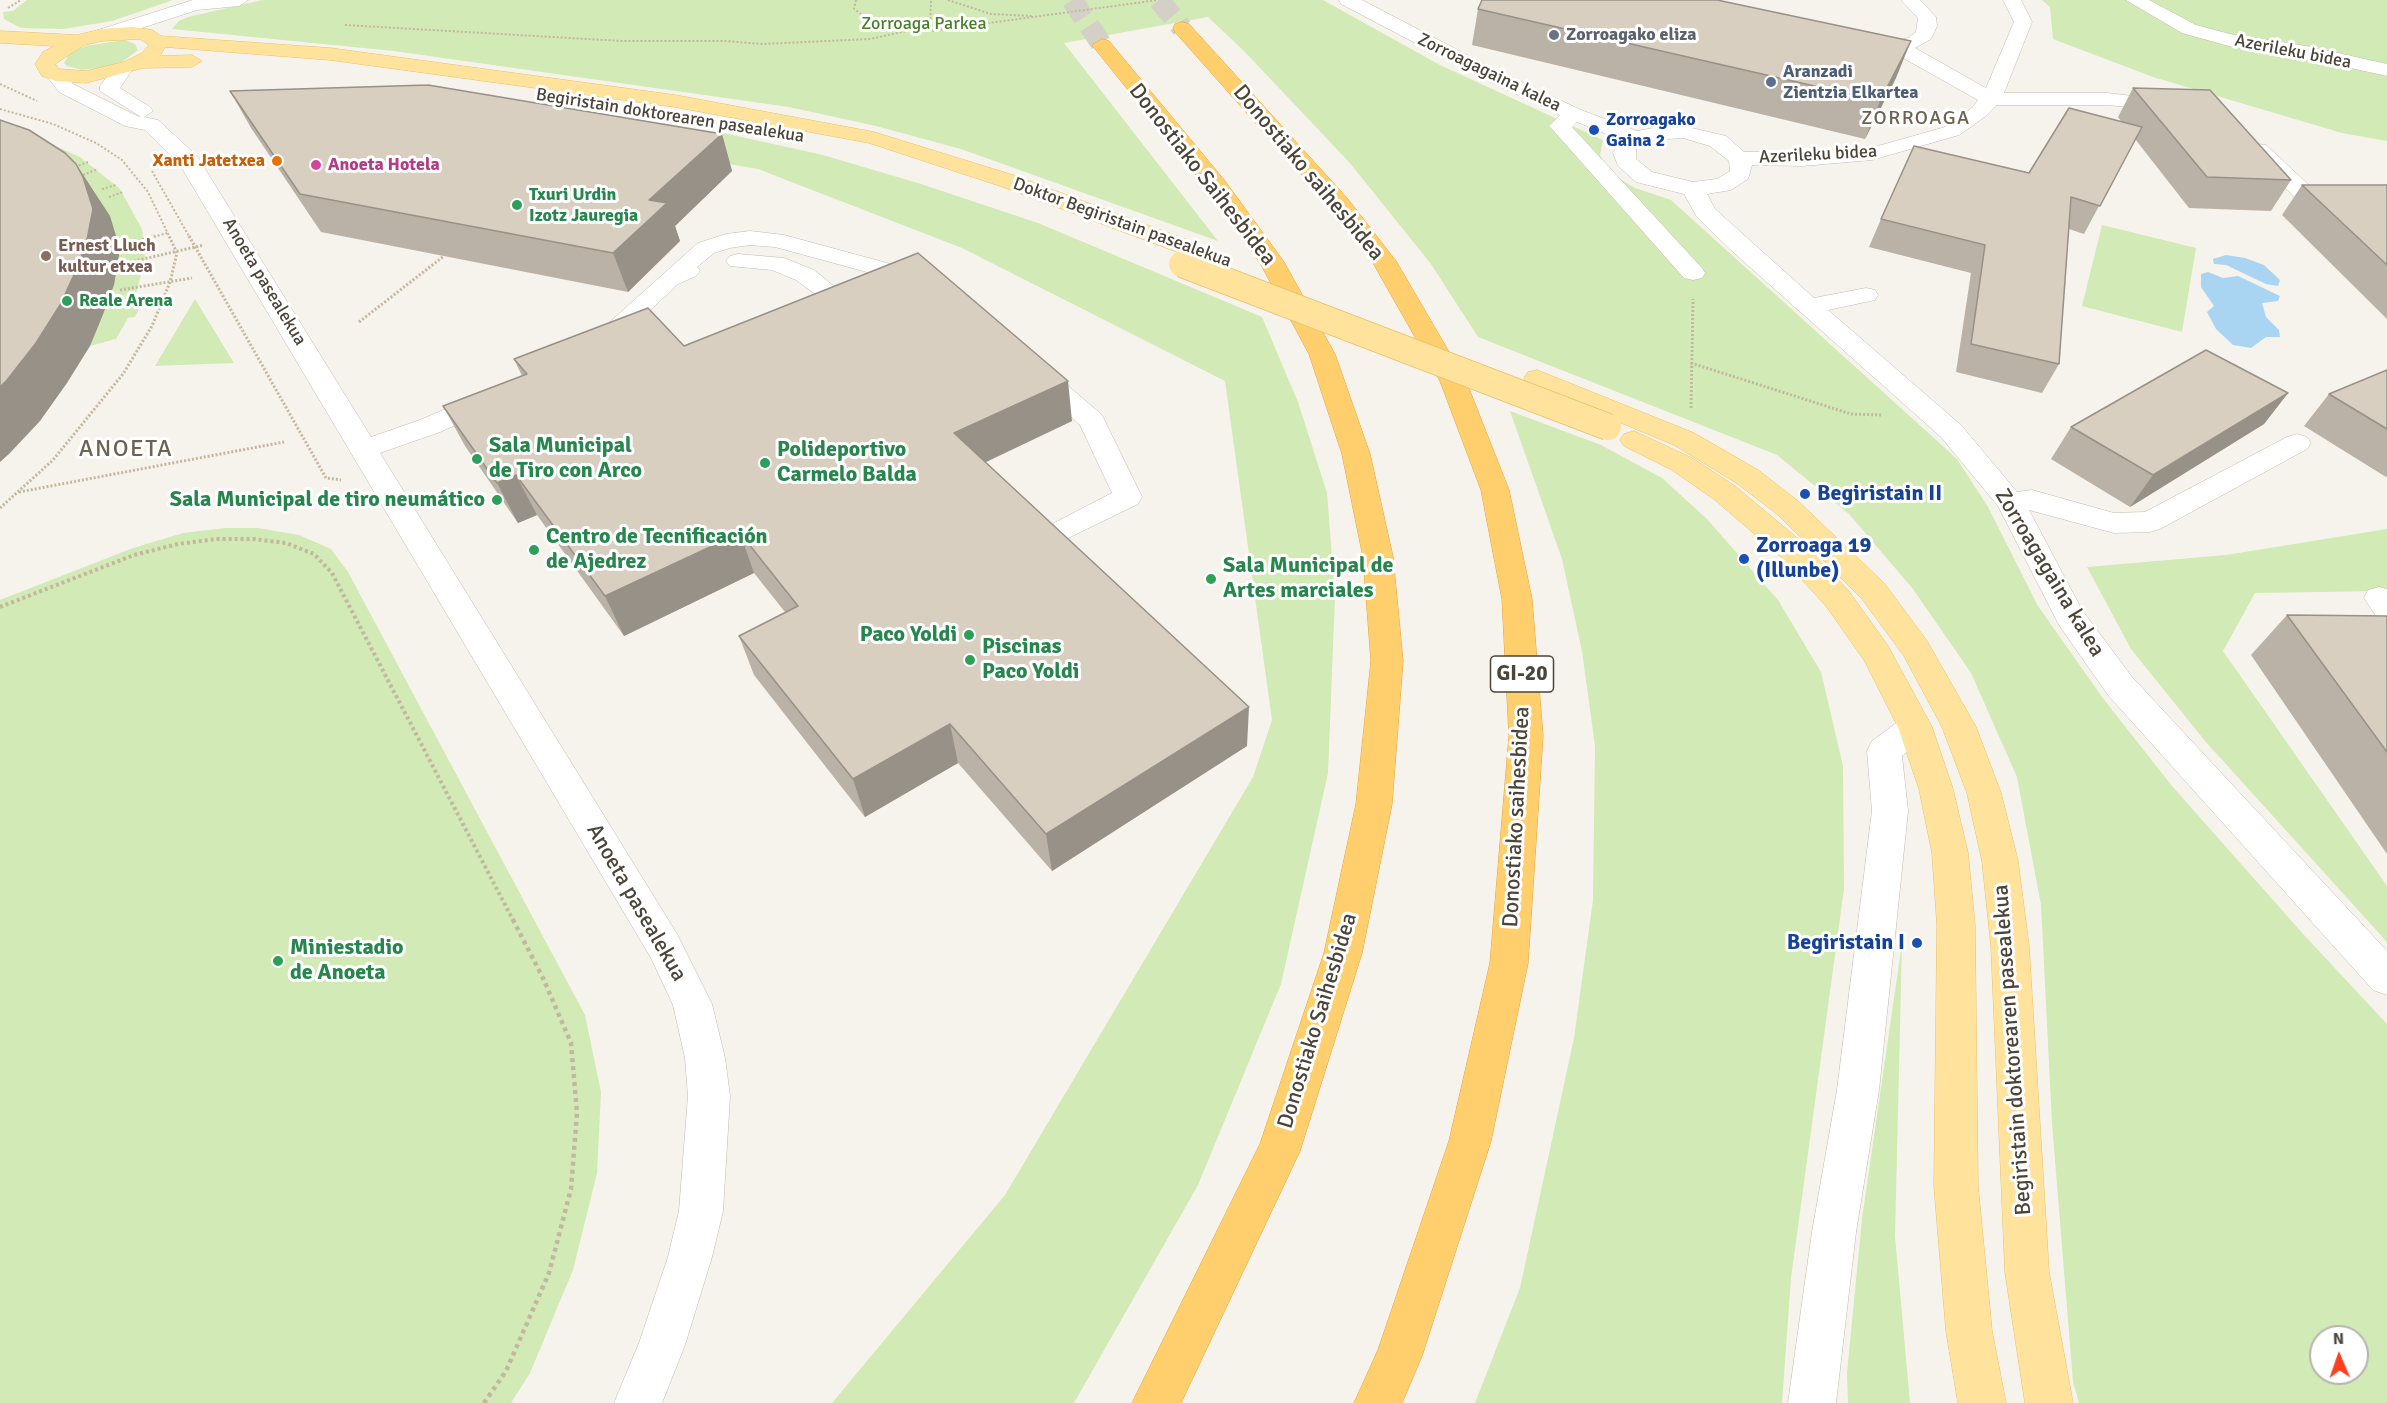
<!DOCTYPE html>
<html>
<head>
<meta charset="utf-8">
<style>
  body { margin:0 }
  #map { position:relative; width:2387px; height:1403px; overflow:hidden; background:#f6f3ec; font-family:Signika,sans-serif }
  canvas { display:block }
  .north { position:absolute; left:2309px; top:1325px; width:60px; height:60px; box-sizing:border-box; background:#fff; border:2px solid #b7b4b0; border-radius:50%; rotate:358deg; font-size:16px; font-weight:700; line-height:24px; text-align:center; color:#4b4439 }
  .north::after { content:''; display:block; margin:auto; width:21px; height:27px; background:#fc3f1d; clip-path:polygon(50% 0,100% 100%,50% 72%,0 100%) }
</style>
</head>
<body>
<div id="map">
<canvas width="2387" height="1403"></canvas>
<div class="north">N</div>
</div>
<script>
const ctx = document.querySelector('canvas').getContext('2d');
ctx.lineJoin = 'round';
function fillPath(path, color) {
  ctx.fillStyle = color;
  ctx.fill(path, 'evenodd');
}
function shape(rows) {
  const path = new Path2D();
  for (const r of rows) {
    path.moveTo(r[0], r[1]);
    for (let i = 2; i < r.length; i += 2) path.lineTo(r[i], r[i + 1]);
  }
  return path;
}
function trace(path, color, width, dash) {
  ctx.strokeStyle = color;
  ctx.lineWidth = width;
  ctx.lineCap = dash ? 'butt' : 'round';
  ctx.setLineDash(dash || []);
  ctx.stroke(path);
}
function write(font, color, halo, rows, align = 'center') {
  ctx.font = font + ' Signika,sans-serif';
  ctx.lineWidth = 6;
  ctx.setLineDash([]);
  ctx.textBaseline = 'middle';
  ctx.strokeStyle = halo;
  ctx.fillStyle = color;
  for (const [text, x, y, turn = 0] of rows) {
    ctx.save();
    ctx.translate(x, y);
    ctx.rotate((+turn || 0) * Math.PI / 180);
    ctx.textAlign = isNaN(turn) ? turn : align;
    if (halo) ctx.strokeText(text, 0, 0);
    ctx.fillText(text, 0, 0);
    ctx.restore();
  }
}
const green = shape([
  [27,0,173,0,112,21,63,29,21,28,4,19,3,12,13,11],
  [262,0,1323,0,1440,65,1603,140,1600,155,1607,167,1618,178,1635,188,1671,200,1957,459,1988,507,2038,606,2102,697,2172,786,2304,935,2387,1024,2387,1403,2079,1403,2073,1382,2052,1123,2041,905,2017,777,1971,673,1913,589,1849,514,1777,455,1478,337,1431,264,1349,162,1244,51,1208,17,1064,43,1218,241,961,149,876,126,789,107,394,51,172,29,179,21,188,17],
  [2321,1337,2357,1337,2357,1373,2321,1373],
  [2042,0,2387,0,2387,141,2342,133,2153,77,2053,39,2050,7],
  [125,40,135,44,138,50,122,62,104,67,82,70,67,66,64,63,69,54,85,46],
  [494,100,723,133,823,155,921,184,1038,223,1262,317,1298,402,1327,493,1335,596,1328,773,1281,984,1198,1185,1074,1403,832,1403,1005,1195,1253,777,1272,720,1225,381,962,248,758,169,470,119],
  [28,134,80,157,120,189,142,229,145,259,133,306,141,305,135,317,128,318,116,339,90,346,40,421,0,462,0,142],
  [2102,225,2196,248,2182,332,2082,306],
  [195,299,234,363,155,366],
  [1510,411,1601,445,1662,478,1707,519,1778,600,1821,672,1843,766,1844,889,1791,1278,1782,1403,1475,1403,1520,1288,1574,1038,1593,900,1595,746,1582,651,1562,559],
  [226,528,258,528,299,535,331,549,348,572,585,1015,601,1092,597,1173,573,1270,530,1373,511,1403,0,1403,0,600,133,548,183,533],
  [2387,529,2387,591,2255,593,2223,651,2387,886,2387,942,2205,741,2131,649,2087,567,2226,555],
  [1902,943,1895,1236,1910,1403,1848,1403,1847,1373,1862,1219]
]);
const water = shape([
  [2226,255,2245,258,2264,265,2280,280,2278,286,2266,284,2226,265,2214,264,2213,259],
  [2208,272,2223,278,2238,276,2280,296,2278,301,2262,303,2266,317,2279,330,2280,337,2266,337,2251,348,2233,345,2216,329,2207,312,2214,306,2201,287,2201,274]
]);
const highwayTunnel = shape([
  [1072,0,1102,45],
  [1159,0,1182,28]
]);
const pathFar3 = shape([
  [856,0,854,9,868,19,911,30,930,31,1158,0],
  [948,0,991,14,1032,16],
  [8,8,21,0],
  [345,25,622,41,725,41,762,44,870,39,911,30],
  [930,31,931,0],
  [0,84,37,101],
  [0,109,53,124,96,143,122,160,148,192,170,238],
  [75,167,88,162],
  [152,171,190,238],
  [83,175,98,169],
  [102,189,116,185],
  [109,197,123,192],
  [150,238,167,233]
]);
const pathFar2 = shape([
  [189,236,326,478,341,480],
  [127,244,155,236],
  [126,263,204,245],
  [120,290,192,278],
  [359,322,444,256],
  [1691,363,1851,414,1883,415],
  [1691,408,1693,299],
  [19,492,284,442],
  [0,508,53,460,123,374,152,326,170,282,177,253,169,236]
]);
const pathFar1 = shape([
  [0,607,134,555,178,544,217,539,253,539,286,543,314,554,332,573,513,920]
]);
const path = shape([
  [484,1403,506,1371,549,1273,571,1189,577,1113,571,1043,543,978,512,918]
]);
const minor = shape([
  [248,0,239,6,197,10,102,41,92,35,95,31,193,0,248,0],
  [1339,0,1362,0,1496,70,1581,110,1637,131,1664,126,1683,126,1726,136,1744,152,1802,152,1871,148,1945,127,1972,108,1978,100,1896,54,1883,57,1873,51,1876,47,1908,38,1916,32,1918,18,1901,0,1920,0,1936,17,1937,26,1931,39,1915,48,1986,88,2014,22,2003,0,2021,0,2032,22,2004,93,2107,93,2177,101,2180,105,2177,109,2170,111,2107,105,1997,105,1986,116,1959,135,1872,160,1802,166,1752,165,1748,179,1731,190,1707,194,1715,209,1814,298,1866,288,1875,290,1878,295,1875,300,1828,310,1961,425,2017,492,2032,490,2114,513,2145,512,2287,437,2297,434,2307,437,2311,443,2307,449,2160,529,2150,532,2114,533,2029,510,2082,610,2132,677,2387,951,2387,995,2373,990,2108,695,2059,625,1998,506,1941,437,1733,252,1697,217,1684,194,1636,182,1618,166,1613,153,1621,140,1577,122,1572,127,1702,268,1705,273,1702,278,1693,280,1684,278,1553,130,1549,126,1560,115,1482,78,1341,4,1339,0],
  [1683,138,1710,146,1729,161,1730,171,1717,179,1693,182,1652,172,1636,159,1636,149,1653,140,1683,138],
  [2126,0,2149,0,2196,25,2230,34,2306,46,2387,64,2387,76,2306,58,2229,46,2182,33,2126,0],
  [122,64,129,66,132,70,120,88,150,107,153,111,144,117,158,120,197,156,371,437,420,420,480,394,489,392,498,394,502,400,498,406,440,432,380,453,677,934,712,1004,725,1058,730,1096,723,1211,712,1257,685,1345,662,1403,614,1403,639,1343,668,1257,679,1211,688,1096,685,1058,673,1005,651,958,180,165,145,130,125,126,59,92,46,75,49,71,63,71,73,84,137,116,141,117,100,91,100,86,115,66,122,64],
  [2258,144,2266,145,2329,204,2332,209,2329,214,2313,214,2250,155,2247,150,2250,145,2258,144],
  [750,231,784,235,931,275,934,280,931,285,922,287,775,247,750,245,730,248,714,253,697,267,700,271,696,276,678,284,610,348,601,351,592,348,588,343,592,338,698,243,726,234,750,231],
  [738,254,784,258,814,270,848,298,845,303,836,305,827,303,796,280,772,270,730,266,726,261,730,256,738,254],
  [1036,364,1045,366,1102,415,1142,497,1138,504,1064,540,1054,537,1049,530,1054,523,1112,493,1080,425,1023,372,1027,366,1036,364],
  [2379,587,2387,589,2387,619,2376,616,2364,598,2368,590,2379,587],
  [1915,714,1927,718,1932,727,1927,736,1902,756,1908,811,1879,1090,1856,1232,1836,1403,1788,1403,1812,1232,1837,1090,1872,811,1867,751,1872,741,1903,718,1915,714]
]);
const major = shape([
  [133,27,152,30,161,36,330,48,675,95,874,132,1016,176,1193,242,1197,247,1193,252,1177,252,1000,186,869,143,675,107,330,60,165,47,160,56,192,55,202,61,192,67,143,68,86,83,56,81,42,76,35,64,43,52,54,46,0,43,0,31,77,35,102,29,133,27],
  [140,39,149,45,142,53,124,62,86,71,59,69,55,64,84,45,102,41,140,39],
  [1537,370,1694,433,1758,470,1798,501,1884,583,1927,641,1976,727,2001,793,2018,861,2029,946,2049,1272,2073,1403,2025,1403,2005,1272,1991,946,1982,861,1967,793,1942,727,1904,656,1862,599,1778,515,1738,484,1674,445,1528,384,1524,378,1528,372,1537,370],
  [1634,431,1692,458,1735,486,1802,542,1848,590,1888,646,1932,727,1953,789,1968,853,1975,925,1978,1186,1992,1331,2006,1403,1958,1403,1946,1331,1934,1186,1937,925,1932,853,1919,789,1898,727,1864,660,1826,606,1780,556,1715,500,1672,470,1624,446,1620,440,1624,434,1634,431]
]);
const highway = shape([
  [1182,22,1189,24,1347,198,1396,261,1466,381,1509,490,1532,599,1543,736,1528,963,1491,1141,1422,1356,1402,1403,1354,1403,1378,1350,1449,1141,1490,963,1509,736,1502,599,1481,490,1440,381,1373,263,1331,208,1175,32,1173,28,1175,24,1182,22],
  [1102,39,1109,41,1225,181,1284,262,1335,354,1370,454,1393,557,1403,661,1392,804,1362,953,1300,1151,1181,1403,1132,1403,1260,1144,1324,953,1356,804,1371,661,1363,557,1342,454,1309,354,1260,263,1209,191,1092,45,1102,39]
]);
const majorBridge = shape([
  [1182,264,1608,427]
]);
const wall = shape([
  [1478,9,1896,78,1865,139,1472,45],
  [2133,88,2291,180,2271,211,2189,208,2135,139,2084,234,2069,229,2059,364,2042,393,1956,372,1971,273,1869,247,1881,219,2029,173,2121,121,2118,117],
  [230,91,722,134,732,171,675,226,680,241,628,292,321,232,251,128],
  [2302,185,2387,185,2387,319,2282,215],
  [684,346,1072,421,985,462,1247,746,1052,871,958,763,865,817,754,675,739,636,785,612,754,573,624,636,537,515,518,523,465,446,443,406,522,376,514,359],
  [2387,370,2387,476,2386,477,2304,426,2329,394],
  [2288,393,2264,424,2130,507,2051,459,2071,427],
  [2287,615,2387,616,2387,854,2251,655]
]);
const shadedWall = shape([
  [1911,41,1896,78,1865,139,1880,101],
  [722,134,732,171,675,226,680,241,628,292,613,253,649,200],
  [76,164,110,216,120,249,114,285,102,317,90,346,67,383,40,421,9,454,0,462,0,387],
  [1068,381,1072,421,961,474,954,433],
  [2288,393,2264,424,2130,507,2153,475],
  [516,475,537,515,518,523,497,483],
  [740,533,754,573,624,636,605,596],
  [1249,707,1247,746,1052,871,1046,834],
  [950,724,958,763,865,817,853,779]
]);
const building = shape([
  [1482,0,1717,0,1911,41,1880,101,1478,9,1482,0],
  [428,85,722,134,649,200,667,203,613,253,300,194,230,91,428,85],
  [2133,88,2210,90,2291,180,2207,177,2133,88],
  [2069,108,2142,127,2100,206,2071,197,2059,364,1971,344,1985,245,1881,219,1914,146,2029,173,2069,108],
  [0,120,29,130,65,153,76,164,83,177,93,209,86,245,73,277,60,305,36,343,7,380,0,387,0,120],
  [2302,185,2387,185,2387,265,2302,185],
  [918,253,1068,381,954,433,1249,707,1046,834,950,724,853,779,739,636,798,606,740,533,605,596,516,475,497,483,443,406,527,374,514,359,648,308,684,346,918,253],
  [2206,350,2288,393,2153,475,2071,427,2206,350],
  [2387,370,2387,429,2329,394,2387,370],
  [2287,615,2387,616,2387,752,2287,615]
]);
const markers = [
  [1554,35,6,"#6b7280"],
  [1771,82,6,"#5c6f8a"],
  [1594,130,6,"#1a4fb4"],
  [277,161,6,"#e8710a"],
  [316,165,6,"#d1479c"],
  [517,205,6,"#2e9e5b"],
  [46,256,6,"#8d6e63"],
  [67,301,6,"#2e9e5b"],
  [477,459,6,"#2e9e5b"],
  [765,463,6,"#2e9e5b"],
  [1805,494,6,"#1a4fb4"],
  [497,500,6,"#2e9e5b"],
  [534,550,6,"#2e9e5b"],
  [1744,559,6,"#1a4fb4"],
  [1211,579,6,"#2e9e5b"],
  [969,635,6,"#2e9e5b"],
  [970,660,6,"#2e9e5b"],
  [1917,943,6,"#1a4fb4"],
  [278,961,6,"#2e9e5b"]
];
const farParknames = [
  ["Zorroaga Parkea",924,24]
];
const farWorshipnames = [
  ["Zorroagako eliza",1566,35]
];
const farStreetnames = [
  ["Azerileku bidea",2293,52,11],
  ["Zorroagagaina kalea",1489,73,26],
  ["Begiristain doktorearen pasealekua",670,116,9],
  ["Azerileku bidea",1818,155,-3],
  ["Doktor Begiristain pasealekua",1122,223,20],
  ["Anoeta pasealekua",264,282,59]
];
const farServicenames = [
  ["Aranzadi",1783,72],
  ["Zientzia Elkartea",1783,93]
];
const farTransitnames = [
  ["Zorroagako",1606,120],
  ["Gaina 2",1606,141]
];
const farFoodnames = [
  ["Xanti Jatetxea",265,161]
];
const farHotelnames = [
  ["Anoeta Hotela",328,165]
];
const farLeisurenames = [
  ["Txuri Urdin",529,195],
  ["Izotz Jauregia",529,216],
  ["Reale Arena",79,301]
];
const farEducationnames = [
  ["Ernest Lluch",58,246],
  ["kultur etxea",58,267]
];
const farNeighbourhoodnames = [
  ["ZORROAGA",1916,119]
];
const shields = [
  [1522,674,63]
];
const shieldNames = [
  ["GI-20",1522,674]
];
const streetNames = [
  ["Donostiako saihesbidea",1308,173,50],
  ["Donostiako Saihesbidea",1202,175,52],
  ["Zorroagagaina kalea",2049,573,59],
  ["Donostiako saihesbidea",1517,817,-87],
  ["Anoeta pasealekua",636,903,60],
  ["Donostiako Saihesbidea",1318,1021,-73],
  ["Begiristain doktorearen pasealekua",2013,1050,-94]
];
const leisureNames = [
  ["Sala Municipal",489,446],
  ["de Tiro con Arco",489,471],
  ["Polideportivo",777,450],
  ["Carmelo Balda",777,475],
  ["Sala Municipal de tiro neumático",485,500,"right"],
  ["Centro de Tecnificación",546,537],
  ["de Ajedrez",546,562],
  ["Sala Municipal de",1223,566],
  ["Artes marciales",1223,591],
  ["Paco Yoldi",957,635,"right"],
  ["Piscinas",982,647],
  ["Paco Yoldi",982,672],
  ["Miniestadio",290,948],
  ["de Anoeta",290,973]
];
const transitNames = [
  ["Begiristain II",1817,494],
  ["Zorroaga 19",1756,546],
  ["(Illunbe)",1756,571],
  ["Begiristain I",1905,943,"right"]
];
const neighbourhoodNames = [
  ["ANOETA",126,450]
];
fillPath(green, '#d2eab5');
fillPath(water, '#a9d4f2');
trace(highwayTunnel, '#d4d0c8', 21, [21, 10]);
trace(minor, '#c2bbae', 1);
trace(major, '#e6c16a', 1);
trace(highway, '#e0a43c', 1);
trace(pathFar3, '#c4b79f', 2, [2, 2]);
trace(pathFar2, '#c4b79f', 3, [2, 2]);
trace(pathFar1, '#c4b79f', 4, [3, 3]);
trace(path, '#c4b79f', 4.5, [4, 4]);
fillPath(minor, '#fff');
fillPath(major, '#ffe39c');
fillPath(highway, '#ffcf6e');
trace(majorBridge, '#e6c16a', 28, []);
trace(majorBridge, '#ffe39c', 26);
fillPath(wall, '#bab2a6');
fillPath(shadedWall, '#979187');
fillPath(building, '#d8cfc1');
trace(building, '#979187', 1.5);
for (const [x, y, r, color] of markers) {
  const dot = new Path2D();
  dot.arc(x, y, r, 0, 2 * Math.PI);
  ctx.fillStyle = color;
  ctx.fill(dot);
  trace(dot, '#fff', 2);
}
write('18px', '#4a7f2a', '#fff', farParknames);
write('bold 18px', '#5b616d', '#fff', farWorshipnames, 'left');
write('18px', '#4b4439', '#fff', farStreetnames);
write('bold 18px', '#4e5e75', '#fff', farServicenames, 'left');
write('bold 18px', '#164399', '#fff', farTransitnames, 'left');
write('bold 18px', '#c56008', '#fff', farFoodnames, 'right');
write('bold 18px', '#b23c85', '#fff', farHotelnames, 'left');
write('bold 18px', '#27864d', '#fff', farLeisurenames, 'left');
write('bold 18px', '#785e54', '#fff', farEducationnames, 'left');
ctx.letterSpacing = '1.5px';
write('20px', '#6e6250', '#fff', farNeighbourhoodnames);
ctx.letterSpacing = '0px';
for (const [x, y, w] of shields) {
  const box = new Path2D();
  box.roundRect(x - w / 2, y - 18, w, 36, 4.5);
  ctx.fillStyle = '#fff';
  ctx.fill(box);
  trace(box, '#4b4439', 1.5);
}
write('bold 21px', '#4b4439', null, shieldNames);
write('22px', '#4b4439', '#fff', streetNames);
write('bold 22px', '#27864d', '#fff', leisureNames, 'left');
write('bold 22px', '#164399', '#fff', transitNames, 'left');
ctx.letterSpacing = '1.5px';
write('24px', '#6e6250', '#fff', neighbourhoodNames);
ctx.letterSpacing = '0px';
</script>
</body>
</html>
